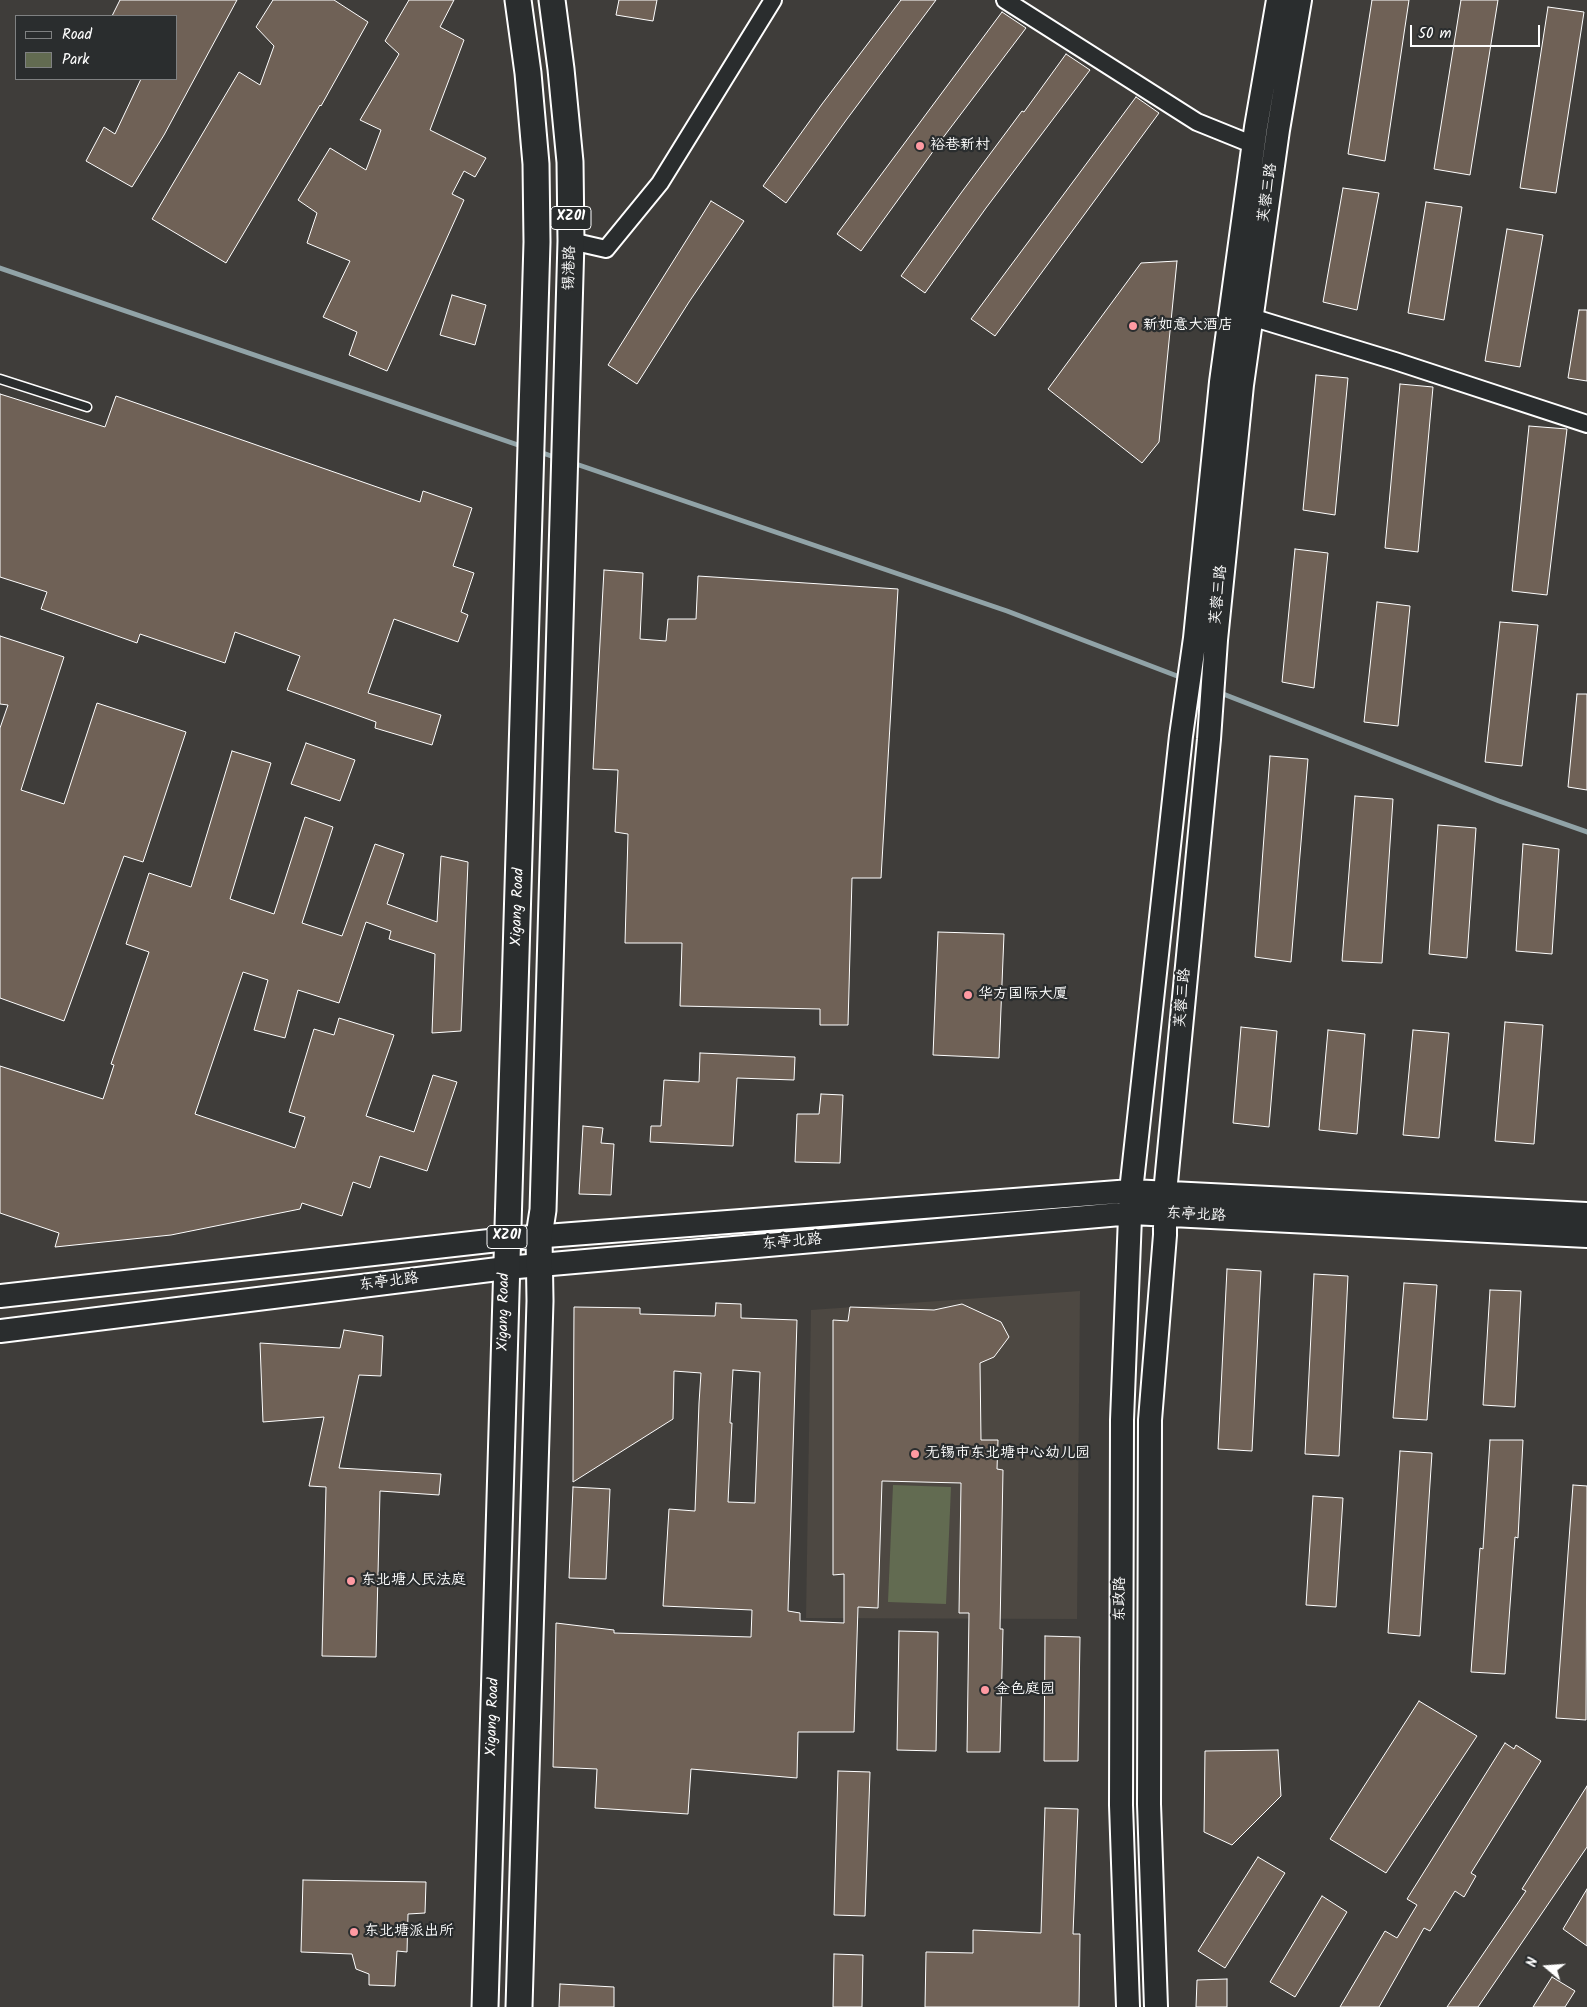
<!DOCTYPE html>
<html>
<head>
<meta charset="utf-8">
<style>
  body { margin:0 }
  #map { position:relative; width:1587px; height:2007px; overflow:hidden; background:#3f3d3a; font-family:Kalam,sans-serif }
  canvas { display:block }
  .legend { position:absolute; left:15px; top:15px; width:162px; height:65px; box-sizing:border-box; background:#2a2d2e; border:1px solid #7f8182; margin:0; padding:6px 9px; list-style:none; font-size:15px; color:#fff }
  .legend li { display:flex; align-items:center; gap:10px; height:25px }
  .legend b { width:25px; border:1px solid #7f8182 }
  .north { position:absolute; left:1522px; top:1942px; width:50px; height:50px; -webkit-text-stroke:4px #2a2d2e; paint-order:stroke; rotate:288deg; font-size:14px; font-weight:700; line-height:20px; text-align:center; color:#fff }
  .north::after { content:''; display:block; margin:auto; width:18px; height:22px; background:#fff; clip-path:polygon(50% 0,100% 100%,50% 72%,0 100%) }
  .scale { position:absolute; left:1410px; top:25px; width:130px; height:22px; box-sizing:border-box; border:2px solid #fff; border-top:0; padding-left:6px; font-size:15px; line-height:18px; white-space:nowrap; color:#fff; -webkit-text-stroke:4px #2a2d2e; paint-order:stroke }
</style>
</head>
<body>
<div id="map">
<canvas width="1587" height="2007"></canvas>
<ul class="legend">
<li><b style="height:6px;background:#2a2d2e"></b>Road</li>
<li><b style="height:14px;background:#626b51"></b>Park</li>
</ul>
<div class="north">N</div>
<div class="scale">50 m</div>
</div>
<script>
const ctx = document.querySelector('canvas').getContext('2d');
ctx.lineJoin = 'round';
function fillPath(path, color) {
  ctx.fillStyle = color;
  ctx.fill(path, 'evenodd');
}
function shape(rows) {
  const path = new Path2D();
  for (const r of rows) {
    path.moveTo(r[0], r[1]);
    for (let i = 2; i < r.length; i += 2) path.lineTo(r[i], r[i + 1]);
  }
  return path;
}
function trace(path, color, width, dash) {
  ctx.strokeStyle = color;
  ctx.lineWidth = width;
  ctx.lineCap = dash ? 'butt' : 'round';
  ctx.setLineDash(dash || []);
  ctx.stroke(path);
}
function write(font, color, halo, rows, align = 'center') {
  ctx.font = font + ' Kalam,"LXGW WenKai TC",sans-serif';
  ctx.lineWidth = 4.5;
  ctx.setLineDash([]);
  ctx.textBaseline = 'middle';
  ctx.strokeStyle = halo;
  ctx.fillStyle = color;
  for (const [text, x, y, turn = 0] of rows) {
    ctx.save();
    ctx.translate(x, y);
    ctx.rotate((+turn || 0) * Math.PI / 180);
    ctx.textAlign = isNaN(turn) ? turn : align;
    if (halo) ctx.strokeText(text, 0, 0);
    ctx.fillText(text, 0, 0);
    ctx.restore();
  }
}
const built = shape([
  [1080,1291,1077,1619,806,1618,811,1310]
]);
const green = shape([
  [893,1485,951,1487,946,1604,888,1602]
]);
const stream = shape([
  [0,268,524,447],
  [537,451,557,458],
  [573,463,1007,611,1185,679],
  [1218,692,1499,801,1587,832]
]);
const building = shape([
  [120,0,237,0,164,135,132,187,86,161,104,127,115,134,141,79,176,79,176,16,112,16,120,0],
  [273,0,334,0,368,22,321,106,320,105,226,263,152,219,239,72,260,85,274,46,256,27,273,0],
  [409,0,454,0,440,27,464,40,430,130,486,158,475,177,464,171,452,194,464,200,387,371,349,355,357,332,323,317,350,261,307,243,317,213,298,200,330,148,366,170,381,130,360,120,399,54,385,41,409,0],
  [619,0,657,0,653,21,616,15,619,0],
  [901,0,936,0,847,119,786,203,763,186,822,104,901,0],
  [1372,0,1409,0,1385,161,1348,154,1372,0],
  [1461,0,1498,0,1470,175,1434,169,1461,0],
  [1548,7,1584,12,1556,193,1520,188,1548,7],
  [1002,12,1026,28,942,139,861,251,837,234,1002,12],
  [1066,54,1090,70,986,208,925,293,901,276,961,193,1022,111,1024,112,1066,54],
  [1136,97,1159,113,995,336,971,319,1136,97],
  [1343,188,1379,193,1357,310,1323,302,1343,188],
  [711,201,744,221,689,302,637,384,608,365,711,201],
  [1426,202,1462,207,1444,320,1408,313,1426,202],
  [1507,229,1543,235,1520,367,1485,361,1507,229],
  [1177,261,1159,442,1142,463,1048,389,1141,263,1177,261],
  [452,295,486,305,475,345,440,335,452,295],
  [1579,310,1587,310,1587,381,1568,378,1579,310],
  [1316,375,1348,378,1335,515,1303,510,1316,375],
  [1400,384,1433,387,1418,552,1385,548,1400,384],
  [0,394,105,427,116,396,420,502,423,491,472,508,453,566,474,573,461,612,468,615,458,642,394,619,368,693,441,715,432,745,375,728,376,722,287,690,300,656,235,632,225,663,140,634,137,643,41,609,47,592,0,577,0,394],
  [1529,426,1567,429,1547,595,1512,591,1529,426],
  [1295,549,1328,553,1314,688,1282,682,1295,549],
  [604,570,643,573,640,639,666,641,668,619,696,619,698,576,898,589,881,878,852,878,848,1025,820,1025,820,1009,680,1006,682,943,625,943,628,834,615,832,618,770,593,769,604,570],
  [1377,602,1410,606,1398,726,1364,722,1377,602],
  [1500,622,1538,625,1522,766,1485,762,1500,622],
  [0,636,64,657,21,790,64,804,97,703,186,732,143,862,124,856,64,1021,0,998,0,728,8,705,0,704,0,636],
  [1577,694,1587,694,1587,790,1568,787,1577,694],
  [306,743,355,760,340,801,291,784,306,743],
  [232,751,271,763,230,899,274,914,305,817,333,827,302,923,342,936,375,844,404,854,387,904,437,922,441,856,468,862,461,1031,432,1033,435,954,389,939,391,931,366,922,339,1003,298,990,285,1038,254,1030,268,980,243,972,195,1114,295,1148,305,1117,289,1112,314,1029,334,1035,339,1018,394,1035,366,1116,414,1132,433,1075,457,1082,427,1171,380,1156,370,1188,353,1182,342,1216,302,1203,300,1209,171,1235,55,1247,59,1233,0,1213,0,1066,103,1099,114,1065,111,1064,149,952,126,944,149,873,191,887,232,751],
  [1270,756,1308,759,1291,962,1255,957,1270,756],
  [1355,796,1393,799,1382,963,1342,961,1355,796],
  [1438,825,1476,828,1467,958,1429,954,1438,825],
  [1523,844,1559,849,1552,954,1516,951,1523,844],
  [938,932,1004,934,999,1058,933,1055,938,932],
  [1505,1022,1543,1025,1534,1144,1495,1141,1505,1022],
  [1241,1027,1277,1031,1269,1127,1233,1123,1241,1027],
  [1328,1030,1365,1034,1357,1134,1319,1130,1328,1030],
  [1413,1030,1449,1033,1439,1138,1403,1135,1413,1030],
  [700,1053,795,1057,794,1080,737,1078,733,1146,650,1142,651,1126,661,1126,664,1080,699,1082,700,1053],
  [821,1094,843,1095,840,1163,795,1162,797,1114,819,1114,821,1094],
  [583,1126,603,1128,601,1143,614,1144,611,1195,579,1194,583,1126],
  [1227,1269,1261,1271,1252,1451,1218,1449,1227,1269],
  [1314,1274,1348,1276,1339,1456,1305,1454,1314,1274],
  [1404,1283,1437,1285,1427,1420,1393,1418,1404,1283],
  [1490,1290,1521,1291,1515,1407,1483,1405,1490,1290],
  [716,1303,741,1304,741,1318,797,1320,788,1611,800,1613,800,1621,844,1623,844,1574,833,1575,833,1320,848,1321,850,1307,934,1310,962,1304,1001,1322,1009,1337,994,1357,980,1363,981,1440,998,1440,997,1469,1003,1470,1000,1629,1003,1629,1000,1752,967,1752,969,1613,959,1613,961,1483,882,1481,878,1608,858,1607,854,1732,798,1732,797,1778,691,1769,688,1814,595,1808,597,1769,553,1767,556,1623,614,1630,614,1633,751,1637,752,1610,663,1606,669,1509,695,1511,699,1403,701,1373,674,1371,673,1419,573,1482,574,1307,640,1308,640,1314,715,1316,716,1303],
  [733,1370,760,1372,755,1503,728,1502,732,1423,730,1423,733,1370],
  [344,1330,383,1336,381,1376,359,1375,339,1468,441,1474,439,1495,380,1491,376,1657,322,1656,326,1487,309,1486,324,1417,263,1422,260,1343,340,1348,344,1330],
  [1490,1440,1523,1440,1518,1538,1515,1537,1505,1674,1471,1672,1480,1548,1483,1549,1490,1440],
  [1400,1451,1432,1453,1420,1636,1388,1633,1400,1451],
  [1573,1485,1587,1486,1586,1720,1556,1718,1573,1485],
  [573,1487,610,1489,606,1579,569,1578,573,1487],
  [1313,1496,1343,1498,1336,1607,1306,1605,1313,1496],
  [899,1631,938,1632,936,1751,897,1750,899,1631],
  [1045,1636,1080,1637,1078,1761,1044,1761,1045,1636],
  [1419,1701,1477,1736,1386,1873,1330,1839,1419,1701],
  [1505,1743,1514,1749,1516,1745,1541,1761,1471,1873,1476,1876,1464,1897,1455,1891,1430,1931,1424,1928,1379,2007,1340,2007,1385,1931,1397,1938,1417,1905,1407,1899,1505,1743],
  [1278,1750,1281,1796,1232,1845,1204,1832,1205,1751,1278,1750],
  [838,1771,870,1772,865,1916,834,1915,838,1771],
  [1587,1786,1587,1847,1478,2007,1447,2007,1526,1891,1522,1889,1587,1786],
  [1045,1808,1078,1809,1073,1934,1080,1934,1079,2007,925,2007,926,1952,973,1953,973,1930,1041,1933,1045,1808],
  [1258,1857,1285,1873,1225,1968,1198,1951,1258,1857],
  [303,1880,426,1882,425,1913,408,1914,407,1952,397,1951,395,1986,369,1985,369,1974,356,1969,352,1954,301,1952,303,1880],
  [1587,1889,1587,1946,1563,1929,1587,1889],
  [1322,1896,1347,1912,1295,1997,1270,1982,1322,1896],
  [834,1954,863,1955,862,2007,833,2007,834,1954],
  [1552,1977,1575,1991,1565,2007,1533,2007,1552,1977],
  [1227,1979,1227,2007,1196,2007,1197,1980,1227,1979],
  [560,1984,614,1987,614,2007,559,2007,560,1984]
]);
const lane = shape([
  [0,379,87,407]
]);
const street = shape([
  [1005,0,1197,122,1254,145],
  [571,241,606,249,660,183,773,0],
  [1251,317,1395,361,1587,424]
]);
const secondary = shape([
  [0,1296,507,1239,1131,1191,1587,1214],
  [0,1331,506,1268,1132,1213,1587,1236],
  [1128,2007,1121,1805,1122,1420,1131,1191,1181,736,1195,638,1221,382,1256,127,1278,0],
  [1156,2007,1149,1804,1150,1420,1165,1235,1165,1193,1209,739,1216,640,1242,385,1278,130,1300,0]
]);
const primary = shape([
  [485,2007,537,242,536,164,528,73,518,0],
  [519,2007,540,1301,539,1236,543,1210,571,241,570,162,561,69,552,0]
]);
const markers = [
  [920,146,5,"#ff9aa2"],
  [1133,326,5,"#ff9aa2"],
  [968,995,5,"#ff9aa2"],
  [915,1454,5,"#ff9aa2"],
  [351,1581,5,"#ff9aa2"],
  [985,1690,5,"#ff9aa2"],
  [354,1932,5,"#ff9aa2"]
];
const shields = [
  [571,218,40],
  [507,1237,40]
];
const shieldNames = [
  ["XZ01",571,218],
  ["XZ01",507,1237]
];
const poiNames = [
  ["裕巷新村",930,146],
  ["新如意大酒店",1143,326],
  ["华方国际大厦",978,995],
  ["无锡市东北塘中心幼儿园",925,1454],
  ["东北塘人民法庭",361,1581],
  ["金色庭园",995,1690],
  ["东北塘派出所",364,1932]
];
const streetNames = [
  ["芙蓉三路",1269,193,-82],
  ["锡港路",571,268,-89],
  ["芙蓉三路",1220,595,-84],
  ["Xigang Road",519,907,-88],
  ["芙蓉三路",1184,998,-85],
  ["东亭北路",1196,1216,3],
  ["东亭北路",792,1243,-5],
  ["东亭北路",389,1283,-7],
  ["Xigang Road",505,1312,-89],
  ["东政路",1121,1599,-90],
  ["Xigang Road",494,1717,-88]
];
fillPath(built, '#4d4842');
fillPath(green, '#626b51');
trace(stream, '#91a3a7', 5);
fillPath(building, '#6f6156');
trace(building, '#fff', 1);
trace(lane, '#fff', 11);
trace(street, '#fff', 20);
trace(secondary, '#fff', 26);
trace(primary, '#fff', 29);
trace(lane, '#2a2d2e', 8);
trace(street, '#2a2d2e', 16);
trace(secondary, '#2a2d2e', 22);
trace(primary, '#2a2d2e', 25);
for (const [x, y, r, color] of markers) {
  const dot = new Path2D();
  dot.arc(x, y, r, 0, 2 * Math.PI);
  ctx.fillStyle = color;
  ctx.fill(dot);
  trace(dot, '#2a2d2e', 2);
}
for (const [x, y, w] of shields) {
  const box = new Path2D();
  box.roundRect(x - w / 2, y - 11.5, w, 23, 4);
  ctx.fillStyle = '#2a2d2e';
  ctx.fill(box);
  trace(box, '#fff', 1);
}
write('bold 14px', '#fff', null, shieldNames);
write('15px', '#fff', '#2a2d2e', poiNames, 'left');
write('15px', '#fff', '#2a2d2e', streetNames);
</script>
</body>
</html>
